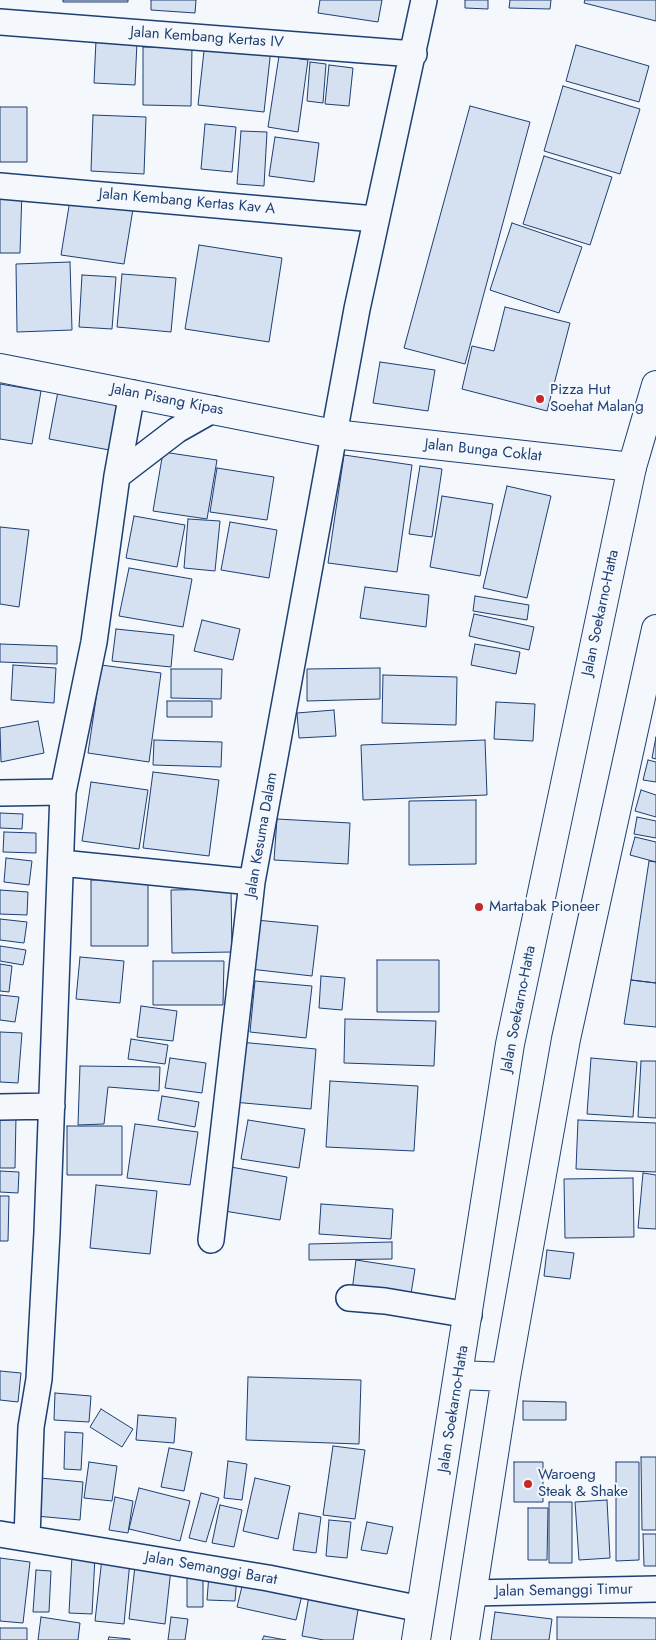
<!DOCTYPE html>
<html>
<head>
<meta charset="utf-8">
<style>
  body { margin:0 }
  canvas { display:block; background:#f4f7fb }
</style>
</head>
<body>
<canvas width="656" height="1640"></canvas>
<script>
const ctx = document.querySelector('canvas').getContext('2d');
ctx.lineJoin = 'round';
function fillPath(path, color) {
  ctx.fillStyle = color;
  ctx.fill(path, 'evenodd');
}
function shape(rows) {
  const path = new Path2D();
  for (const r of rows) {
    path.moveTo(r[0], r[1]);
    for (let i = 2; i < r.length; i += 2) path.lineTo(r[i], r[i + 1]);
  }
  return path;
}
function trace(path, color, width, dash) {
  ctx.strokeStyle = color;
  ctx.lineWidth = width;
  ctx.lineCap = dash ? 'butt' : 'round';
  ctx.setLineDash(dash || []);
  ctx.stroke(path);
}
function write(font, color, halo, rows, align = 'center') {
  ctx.font = font + ' Jost,sans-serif';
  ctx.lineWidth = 4;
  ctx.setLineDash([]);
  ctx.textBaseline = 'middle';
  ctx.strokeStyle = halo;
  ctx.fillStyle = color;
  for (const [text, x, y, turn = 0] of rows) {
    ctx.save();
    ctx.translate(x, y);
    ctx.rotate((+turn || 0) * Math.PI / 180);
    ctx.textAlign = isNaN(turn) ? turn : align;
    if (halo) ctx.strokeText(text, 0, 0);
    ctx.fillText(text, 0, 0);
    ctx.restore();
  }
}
const building = shape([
  [63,0,128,0,128,2,63,2,63,0],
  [151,0,196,0,195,13,151,10,151,0],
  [320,0,382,0,378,22,318,13,320,0],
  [465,0,488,0,488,9,465,8,465,0],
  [510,0,551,0,550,9,509,8,510,0],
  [585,0,656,0,656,21,584,3,585,0],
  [96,40,137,42,135,85,94,83,96,40],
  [205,42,271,49,264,112,198,105,205,42],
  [576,45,649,66,639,102,566,81,576,45],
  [143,47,192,47,191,106,143,105,143,47],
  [279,56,308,60,298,132,268,127,279,56],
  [310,62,326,64,323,103,307,101,310,62],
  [329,65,353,68,349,106,325,104,329,65],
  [563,86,640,109,620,174,544,151,563,86],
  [470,106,530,122,465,364,404,348,470,106],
  [0,107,27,107,27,162,0,162,0,107],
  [93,115,146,117,144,174,91,171,93,115],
  [205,124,236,127,232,172,201,169,205,124],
  [241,131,267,132,264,186,237,184,241,131],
  [275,137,319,143,314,182,269,176,275,137],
  [544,156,612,177,590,245,523,224,544,156],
  [0,191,22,191,20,253,0,253,0,191],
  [70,200,133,209,124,264,61,255,70,200],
  [512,223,582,247,559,313,490,290,512,223],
  [199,245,282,258,269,342,185,329,199,245],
  [70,262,72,330,17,332,16,264,70,262],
  [122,274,176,278,171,332,117,327,122,274],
  [82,275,116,277,112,329,79,327,82,275],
  [505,307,570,323,547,411,462,389,472,346,494,351,505,307],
  [380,362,435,370,428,411,373,403,380,362],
  [0,384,41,391,32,444,0,439,0,384],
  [59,386,125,398,115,451,49,439,59,386],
  [163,452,217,460,207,519,153,511,163,452],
  [344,455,412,465,397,572,328,563,344,455],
  [420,466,442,469,432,537,409,534,420,466],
  [217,468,274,477,267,520,210,512,217,468],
  [507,486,551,496,527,598,483,588,507,486],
  [442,496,493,504,480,576,430,567,442,496],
  [134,516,185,525,177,567,126,558,134,516],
  [188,519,220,521,215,571,184,568,188,519],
  [230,522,277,530,269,578,221,570,230,522],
  [0,527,29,530,19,607,0,604,0,527],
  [129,568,192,579,183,627,119,616,129,568],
  [365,587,429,595,426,627,360,618,365,587],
  [475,596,529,605,527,620,473,611,475,596],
  [474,614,534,627,529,650,469,636,474,614],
  [202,620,240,629,233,660,194,651,202,620],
  [116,629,174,635,171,667,112,661,116,629],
  [0,644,57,646,57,664,0,662,0,644],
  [475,644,520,652,516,674,471,665,475,644],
  [13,665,56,668,54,703,11,700,13,665],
  [101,665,161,673,149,762,88,753,101,665],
  [380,668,380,699,307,701,307,669,380,668],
  [171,669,222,669,221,699,171,698,171,669],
  [383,675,457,677,456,725,382,723,383,675],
  [167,701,212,701,212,717,167,717,167,701],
  [496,702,535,704,533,741,494,739,496,702],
  [334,710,336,736,299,738,297,713,334,710],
  [38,721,44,753,1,762,0,728,38,721],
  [656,737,656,759,652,758,656,737],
  [154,740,222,742,221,767,153,765,154,740],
  [485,740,487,795,363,800,361,745,485,740],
  [648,760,656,762,656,782,643,780,648,760],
  [153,772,219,780,209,856,143,848,153,772],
  [91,782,148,790,139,849,82,841,91,782],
  [641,790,656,795,656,817,635,811,641,790],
  [476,800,476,864,409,865,409,801,476,800],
  [0,813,23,814,22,829,0,828,0,813],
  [637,817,656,821,656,838,634,834,637,817],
  [277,819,350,823,348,864,274,860,277,819],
  [4,832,36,833,36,853,3,852,4,832],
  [635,837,656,842,656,862,630,855,635,837],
  [6,858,32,861,29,885,4,882,6,858],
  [649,861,656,862,656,983,631,980,649,861],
  [148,879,148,946,91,946,91,880,148,879],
  [231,889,232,952,172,953,171,890,231,889],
  [0,890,28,892,27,915,0,914,0,890],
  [0,919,27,922,24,943,0,940,0,919],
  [256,920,318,926,312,976,250,969,256,920],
  [0,946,26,950,23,965,0,961,0,946],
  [80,957,124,961,120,1003,76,999,80,957],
  [377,960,439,960,439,1012,377,1012,377,960],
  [153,961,224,961,223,1005,153,1005,153,961],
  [0,964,12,966,9,992,0,991,0,964],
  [321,976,345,978,342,1010,319,1008,321,976],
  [631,980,656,983,656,1027,624,1024,631,980],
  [255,981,312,986,306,1038,250,1032,255,981],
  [0,995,19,997,15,1022,0,1020,0,995],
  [141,1006,177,1011,173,1041,137,1037,141,1006],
  [345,1019,436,1021,434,1066,344,1063,345,1019],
  [0,1032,22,1033,18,1083,0,1082,0,1032],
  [131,1039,168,1045,165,1064,128,1059,131,1039],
  [239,1042,316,1049,311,1109,233,1102,239,1042],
  [170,1058,206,1063,202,1093,165,1088,170,1058],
  [591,1058,637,1062,633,1117,587,1114,591,1058],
  [641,1061,656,1061,656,1118,638,1117,641,1061],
  [80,1066,160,1067,159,1091,108,1087,104,1124,78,1125,80,1066],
  [330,1081,418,1086,414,1151,326,1147,330,1081],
  [162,1096,199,1102,195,1127,158,1120,162,1096],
  [0,1115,16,1116,15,1168,0,1168,0,1115],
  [248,1120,305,1129,299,1168,241,1159,248,1120],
  [578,1120,656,1123,656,1172,576,1169,578,1120],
  [135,1124,198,1132,190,1185,127,1178,135,1124],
  [67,1126,122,1126,122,1175,67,1175,67,1126],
  [225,1166,287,1177,280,1220,218,1210,225,1166],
  [0,1171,19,1172,18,1193,0,1192,0,1171],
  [643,1173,656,1175,656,1229,638,1228,643,1173],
  [633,1178,634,1237,565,1238,564,1179,633,1178],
  [96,1185,157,1191,150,1254,90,1248,96,1185],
  [0,1196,9,1196,8,1241,0,1241,0,1196],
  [321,1204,393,1209,391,1239,319,1234,321,1204],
  [392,1242,392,1259,309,1260,309,1244,392,1242],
  [547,1250,574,1253,570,1279,544,1276,547,1250],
  [356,1260,415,1269,410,1300,352,1291,356,1260],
  [0,1371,21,1373,18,1402,0,1400,0,1371],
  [248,1377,361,1380,359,1444,246,1440,248,1377],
  [55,1393,91,1396,89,1422,54,1420,55,1393],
  [523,1401,566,1402,566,1420,523,1420,523,1401],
  [101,1409,133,1429,122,1447,90,1427,101,1409],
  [138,1415,176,1418,174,1443,136,1440,138,1415],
  [65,1432,83,1433,81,1470,64,1469,65,1432],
  [333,1446,365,1450,355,1519,323,1515,333,1446],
  [169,1448,192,1452,184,1491,161,1487,169,1448],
  [641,1457,656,1457,656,1530,642,1530,641,1457],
  [228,1461,247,1464,242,1500,224,1498,228,1461],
  [89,1462,117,1466,112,1501,84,1498,89,1462],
  [514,1462,543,1462,543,1502,514,1502,514,1462],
  [616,1462,639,1462,639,1560,616,1561,616,1462],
  [40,1478,83,1482,80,1520,36,1516,40,1478],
  [255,1478,290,1486,278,1539,243,1531,255,1478],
  [139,1488,190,1501,180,1541,129,1529,139,1488],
  [201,1493,219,1498,206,1542,189,1538,201,1493],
  [115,1497,133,1501,128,1533,109,1530,115,1497],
  [607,1500,610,1558,579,1560,575,1502,607,1500],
  [549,1502,572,1502,572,1563,549,1563,549,1502],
  [220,1505,242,1510,234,1547,212,1543,220,1505],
  [528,1508,548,1508,547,1560,528,1560,528,1508],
  [299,1513,321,1517,316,1553,293,1550,299,1513],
  [329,1520,351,1522,347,1558,326,1556,329,1520],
  [367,1522,393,1527,387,1554,361,1550,367,1522],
  [643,1534,656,1534,656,1566,644,1566,643,1534],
  [72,1556,95,1557,92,1614,69,1613,72,1556],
  [0,1558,30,1562,23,1623,0,1621,0,1558],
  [102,1558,130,1561,124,1624,95,1621,102,1558],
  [135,1566,171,1569,165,1624,129,1619,135,1566],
  [187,1569,203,1569,203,1607,187,1607,187,1569],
  [36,1570,51,1571,49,1612,33,1612,36,1570],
  [209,1574,237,1575,235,1601,207,1600,209,1574],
  [244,1578,303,1591,296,1620,237,1607,244,1578],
  [310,1590,360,1598,353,1640,324,1640,302,1636,310,1590],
  [495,1612,552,1619,549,1640,491,1640,495,1612],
  [41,1617,80,1623,78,1640,38,1640,41,1617],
  [171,1617,188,1619,185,1640,168,1640,171,1617],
  [557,1617,656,1618,656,1640,557,1640,557,1617],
  [0,1628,27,1628,27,1640,0,1640,0,1628],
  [264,1636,286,1640,262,1640,264,1636],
  [109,1637,130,1639,130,1640,108,1640,109,1637]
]);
const minor = shape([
  [0,22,414,54],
  [0,186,375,219],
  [117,476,177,430,214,409],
  [0,793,63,792],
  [61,863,252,882],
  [0,1107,52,1106],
  [211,1240,252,882,357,309,424,0],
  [349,1298,385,1301,469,1315],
  [0,1534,268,1578,421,1609],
  [27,1538,31,1427,39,1379,47,1232,63,792,94,642,117,476,132,393],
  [472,1593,656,1589]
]);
const tertiary = shape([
  [0,368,334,434,632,467]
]);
const primary = shape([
  [460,1375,506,1377],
  [416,1640,510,1044,632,467,656,385],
  [465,1640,506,1377,566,1039,656,629]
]);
const markers = [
  [540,399,5,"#c62828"],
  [479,907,5,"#c62828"],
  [528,1484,5,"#c62828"]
];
const streetNames = [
  ["Jalan Kembang Kertas IV",207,38,4],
  ["Jalan Kembang Kertas Kav A",187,202,5],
  ["Jalan Pisang Kipas",167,400,11],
  ["Jalan Bunga Coklat",483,451,6],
  ["Jalan Soekarno-Hatta",601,613,-78],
  ["Jalan Kesuma Dalam",262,835,-80],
  ["Jalan Soekarno-Hatta",519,1009,-79],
  ["Jalan Soekarno-Hatta",454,1409,-81],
  ["Jalan Semanggi Barat",211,1569,10],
  ["Jalan Semanggi Timur",564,1591,-1]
];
const poiNames = [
  ["Pizza Hut",550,390],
  ["Soehat Malang",550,407],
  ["Martabak Pioneer",489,907],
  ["Waroeng",538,1475],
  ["Steak & Shake",538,1492]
];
fillPath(building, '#d5e0f0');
trace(building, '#1d3f73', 1);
trace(minor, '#1d3f73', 28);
trace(tertiary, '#1d3f73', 30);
trace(primary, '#1d3f73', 30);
trace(minor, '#f4f7fb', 25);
trace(tertiary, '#f4f7fb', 28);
trace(primary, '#f4f7fb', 28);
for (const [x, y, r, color] of markers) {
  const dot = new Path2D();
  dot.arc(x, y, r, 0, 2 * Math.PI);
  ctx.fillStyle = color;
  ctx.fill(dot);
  trace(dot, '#f4f7fb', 2);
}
write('15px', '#1d3f73', '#f4f7fb', streetNames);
write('15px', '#1d3f73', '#f4f7fb', poiNames, 'left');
</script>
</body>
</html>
